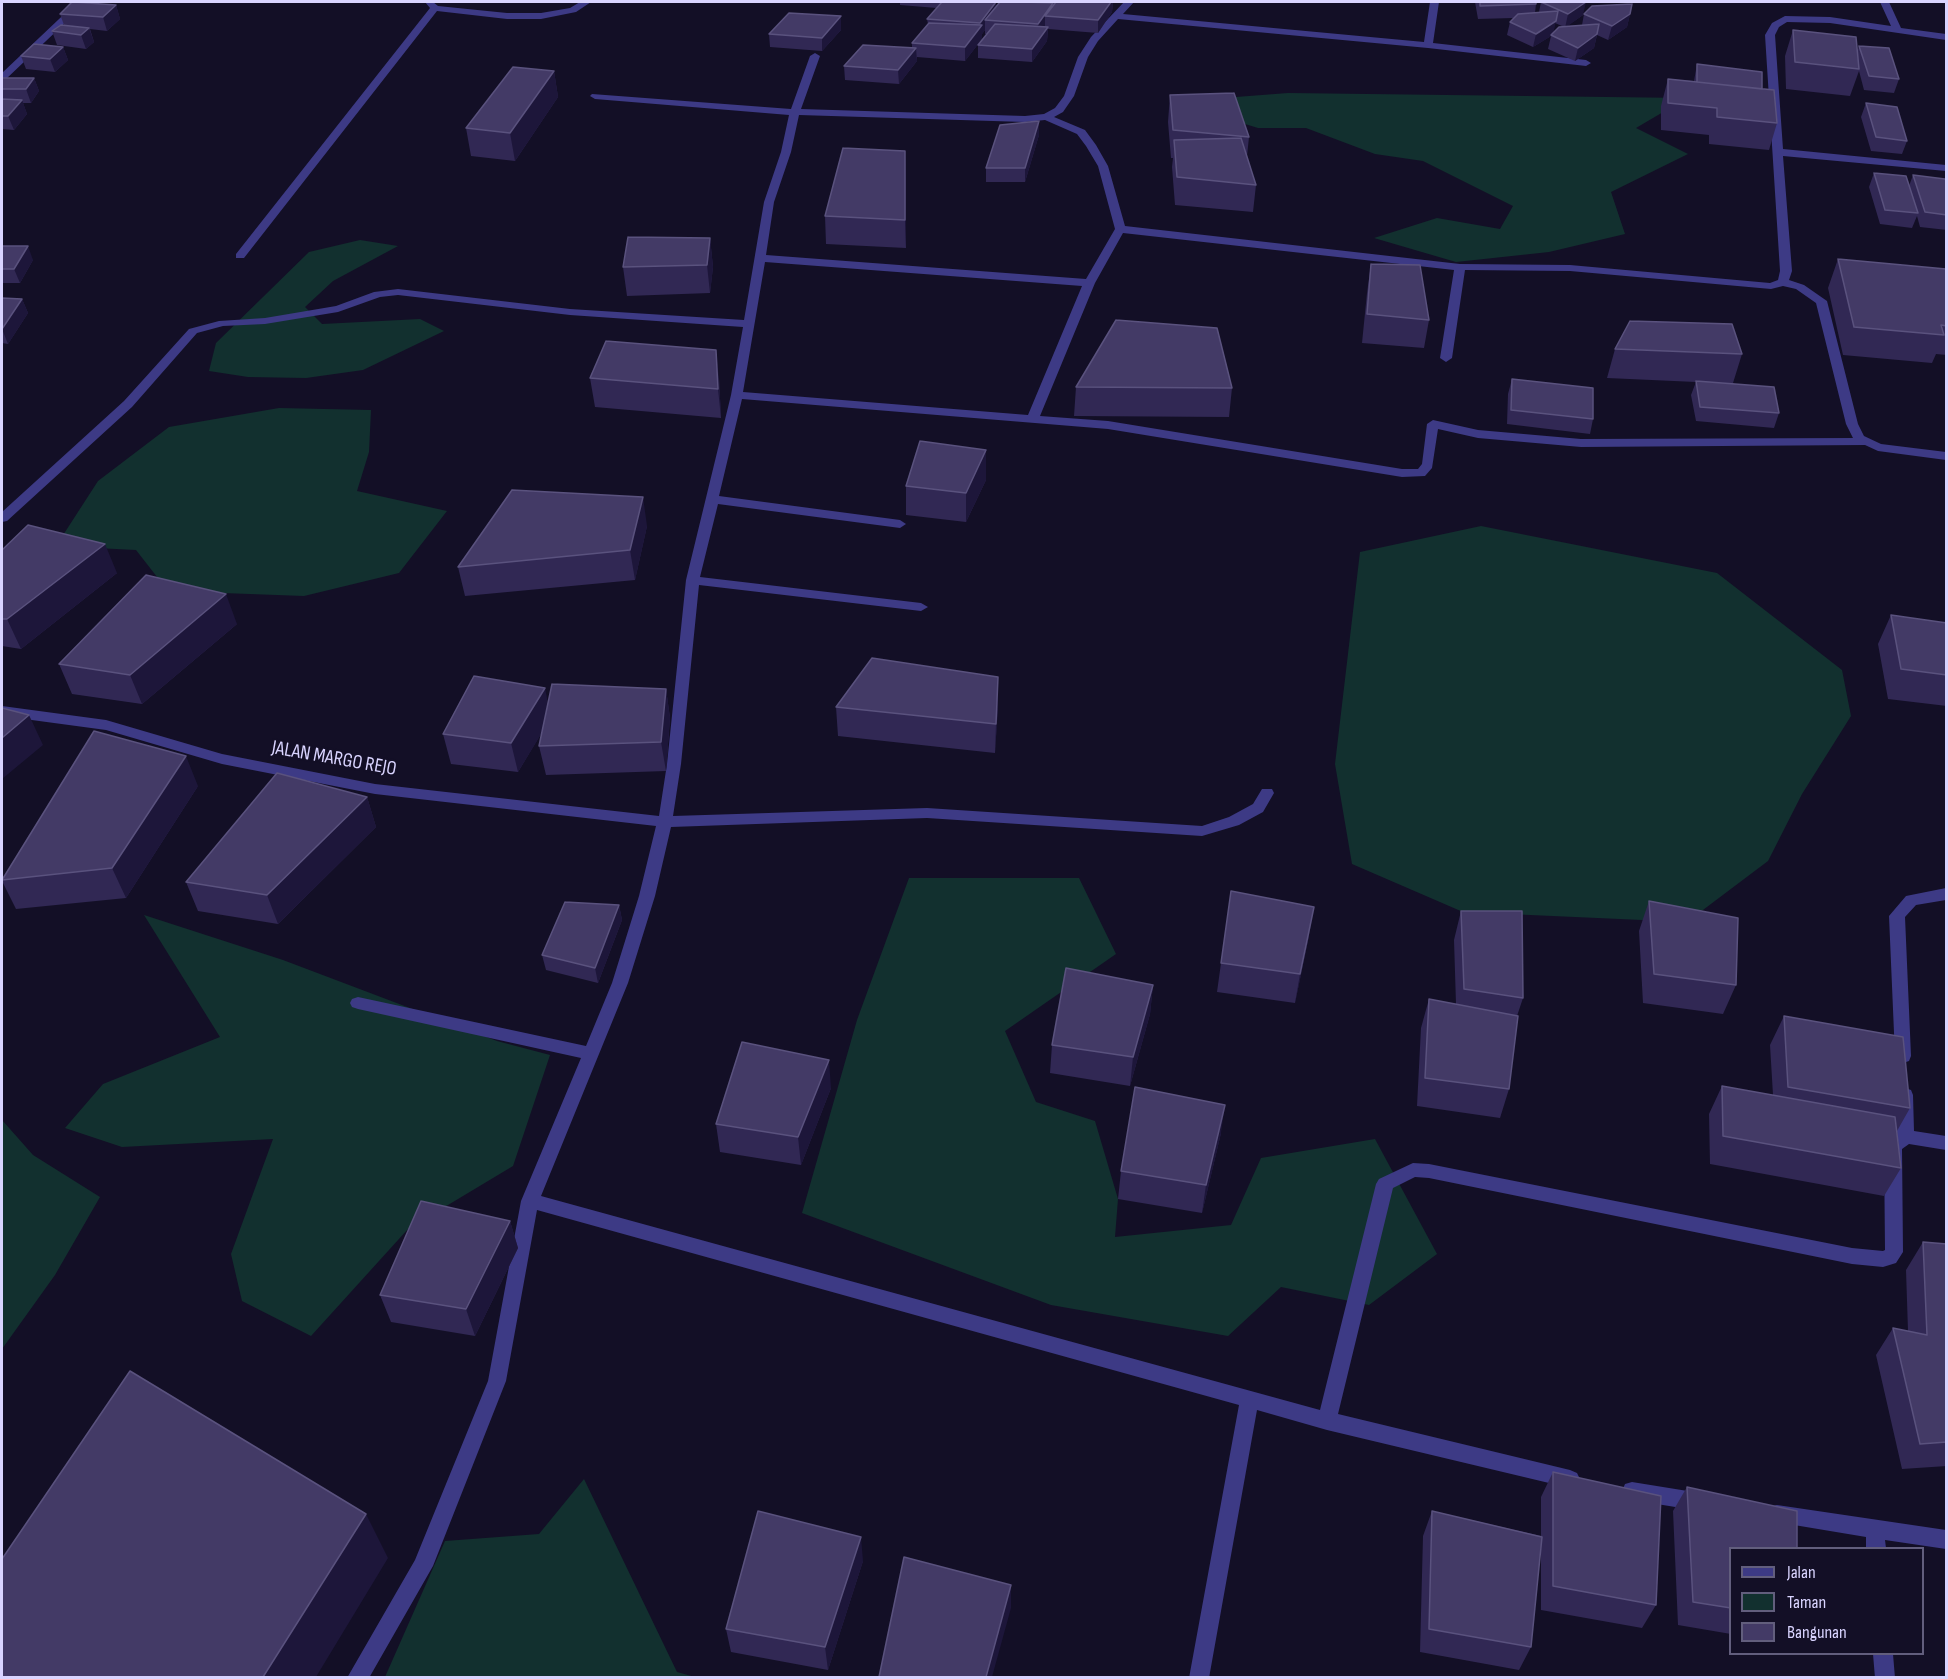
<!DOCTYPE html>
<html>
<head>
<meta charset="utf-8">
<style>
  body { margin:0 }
  #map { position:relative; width:1948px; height:1679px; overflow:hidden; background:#130f26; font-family:"Sofia Sans Condensed",sans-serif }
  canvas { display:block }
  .frame { position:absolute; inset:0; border:3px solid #d9d4ff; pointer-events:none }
  .legend { position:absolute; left:1729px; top:1547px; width:195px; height:108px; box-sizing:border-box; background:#130f26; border:2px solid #625e7d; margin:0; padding:8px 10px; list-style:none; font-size:18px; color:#d9d4ff }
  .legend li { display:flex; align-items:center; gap:12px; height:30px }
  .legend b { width:30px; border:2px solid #625e7d }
</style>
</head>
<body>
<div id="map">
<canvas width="1948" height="1679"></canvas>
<div class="frame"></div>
<ul class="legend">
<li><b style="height:8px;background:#3d3a85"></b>Jalan</li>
<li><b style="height:16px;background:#12302f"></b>Taman</li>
<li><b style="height:16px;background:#433a66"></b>Bangunan</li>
</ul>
</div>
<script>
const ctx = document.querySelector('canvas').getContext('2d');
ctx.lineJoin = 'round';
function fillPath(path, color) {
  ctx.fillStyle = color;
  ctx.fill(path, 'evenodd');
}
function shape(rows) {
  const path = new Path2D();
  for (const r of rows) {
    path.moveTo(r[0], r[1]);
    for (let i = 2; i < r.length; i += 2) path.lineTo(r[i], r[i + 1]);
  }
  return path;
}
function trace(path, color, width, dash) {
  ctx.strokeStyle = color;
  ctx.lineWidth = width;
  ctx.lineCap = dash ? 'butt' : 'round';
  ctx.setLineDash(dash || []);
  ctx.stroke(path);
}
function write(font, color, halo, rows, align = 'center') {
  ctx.font = font + ' "Sofia Sans Condensed",sans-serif';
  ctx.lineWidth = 4.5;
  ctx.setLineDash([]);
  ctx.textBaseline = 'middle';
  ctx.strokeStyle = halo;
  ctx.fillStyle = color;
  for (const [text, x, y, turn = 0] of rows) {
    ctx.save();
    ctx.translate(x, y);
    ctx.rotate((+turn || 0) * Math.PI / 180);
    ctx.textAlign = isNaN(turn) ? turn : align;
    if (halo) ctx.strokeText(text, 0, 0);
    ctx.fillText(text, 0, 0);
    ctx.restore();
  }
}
const green = shape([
  [1288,93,1687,98,1636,128,1688,154,1611,192,1625,234,1549,252,1456,262,1374,238,1437,218,1500,229,1513,206,1423,161,1375,154,1306,128,1258,128,1232,120,1236,97],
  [360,240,398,246,333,281,305,307,322,324,420,319,444,331,363,370,306,378,248,377,209,371,216,343,309,252],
  [279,408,371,410,369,452,357,491,447,511,399,573,304,596,168,591,136,550,56,546,98,481,169,427],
  [1481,526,1717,573,1842,670,1851,716,1802,794,1768,861,1687,922,1463,912,1352,864,1335,764,1360,552],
  [909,878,1079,878,1116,954,1005,1031,1036,1102,1095,1121,1118,1199,1115,1237,1231,1225,1261,1158,1375,1139,1437,1254,1369,1305,1281,1287,1228,1336,1051,1305,802,1213,857,1020],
  [144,915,283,960,497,1041,550,1055,513,1166,408,1229,311,1336,242,1301,231,1254,273,1139,122,1147,65,1128,103,1084,220,1037],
  [2,1120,33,1155,100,1197,55,1275,2,1349],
  [584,1479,677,1672,695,1677,385,1677,445,1541,539,1534]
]);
const minor = shape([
  [77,2,87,2,5,80,2,81,2,73,77,2],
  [425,2,433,2,438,6,507,13,541,13,570,8,580,2,591,2,576,12,541,19,507,19,437,11,244,258,236,258,236,254,430,8,425,2],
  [1124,2,1134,2,1123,14,1424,42,1430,2,1439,2,1433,43,1586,60,1591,63,1586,66,1428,48,1118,19,1098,41,1088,57,1074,96,1063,112,1054,117,1085,130,1096,145,1108,166,1125,226,1460,264,1570,265,1770,283,1778,280,1780,271,1765,35,1772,23,1785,16,1830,17,1891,26,1880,2,1889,2,1901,28,1946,34,1946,40,1830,23,1787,22,1779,27,1775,35,1783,149,1946,165,1946,171,1783,156,1792,271,1789,280,1804,285,1827,301,1858,424,1864,436,1881,444,1946,452,1946,460,1878,451,1865,445,1581,447,1478,438,1438,429,1432,468,1425,476,1402,477,1108,429,742,399,719,496,900,520,906,524,900,528,718,504,700,577,921,603,928,607,921,611,699,585,681,764,673,816,927,808,1202,826,1229,817,1253,804,1262,789,1272,789,1274,793,1263,812,1239,825,1202,836,927,818,671,827,655,896,628,983,541,1196,1320,1410,1376,1184,1379,1179,1413,1163,1429,1164,1852,1248,1883,1251,1885,1250,1884,1146,1887,1141,1897,1134,1897,1095,1899,1090,1905,1088,1911,1090,1913,1095,1914,1131,1946,1136,1946,1150,1909,1144,1902,1149,1903,1252,1896,1263,1883,1267,1852,1264,1429,1178,1415,1177,1393,1188,1338,1414,1570,1470,1577,1473,1580,1479,1577,1485,1570,1488,1327,1430,1257,1410,1209,1678,1189,1678,1239,1405,537,1210,506,1381,433,1566,369,1678,347,1678,415,1560,488,1381,521,1201,581,1058,358,1009,352,1007,350,1003,352,999,358,997,586,1046,612,983,639,896,656,826,375,794,222,764,106,730,2,716,2,706,106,720,222,754,375,784,659,816,667,764,686,580,731,395,743,327,570,315,398,295,380,297,338,312,265,324,223,326,197,333,132,407,7,521,2,522,2,512,124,401,189,329,219,321,265,318,336,306,374,292,398,289,570,309,744,320,764,202,781,152,789,115,595,99,590,96,592,94,791,109,810,56,815,53,820,56,801,109,1025,116,1044,114,1055,108,1064,96,1078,57,1091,37,1124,2],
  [799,115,1025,122,1045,120,1077,134,1086,146,1098,166,1115,229,1086,279,766,255,774,202,791,152,799,115],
  [1123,233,1454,270,1440,358,1446,362,1452,358,1465,270,1570,271,1771,289,1783,286,1796,289,1816,303,1846,424,1853,438,1581,439,1478,430,1433,420,1427,424,1422,464,1418,469,1402,469,1108,421,1040,416,1095,283,1123,233],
  [765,262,1082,286,1028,415,743,392,765,262],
  [1946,888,1946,900,1916,905,1905,917,1911,1056,1909,1061,1903,1063,1897,1061,1895,1056,1889,916,1906,896,1946,888],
  [1632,1482,1700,1493,1707,1495,1710,1502,1707,1509,1700,1511,1632,1500,1625,1498,1622,1491,1625,1484,1632,1482],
  [1777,1505,1946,1530,1946,1549,1885,1540,1886,1548,1866,1548,1866,1537,1770,1521,1767,1514,1770,1507,1777,1505],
  [1873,1654,1893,1654,1895,1678,1875,1678,1873,1654]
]);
const wall = shape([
  [900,2,984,2,996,6,1000,2,1113,2,1112,12,1098,33,1048,29,1047,41,1032,62,978,58,978,45,987,34,985,34,985,30,982,34,982,39,965,61,917,57,917,61,899,84,845,80,844,66,912,48,912,43,928,24,927,19,937,8,900,5],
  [1475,2,1536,2,1536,4,1535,13,1539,12,1541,2,1583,15,1567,26,1582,25,1584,14,1630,14,1627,27,1608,40,1597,35,1594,48,1575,61,1548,49,1551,36,1533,47,1507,35,1510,22,1513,18,1478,19],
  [1555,23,1562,26,1553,33],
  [116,5,120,19,107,31,90,29,94,42,86,49,57,45,52,31,64,25,60,14],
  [841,16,841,30,822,51,770,47,769,34],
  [1793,30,1857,52,1859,46,1899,79,1894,93,1864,90,1859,71,1850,96,1786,89,1785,56],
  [63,47,68,60,55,72,26,69,21,56],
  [1697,64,1762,89,1777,123,1769,150,1709,144,1709,135,1661,130,1661,106,1668,79,1694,81],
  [554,71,558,97,515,161,471,156,466,128],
  [2,78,34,78,39,91,31,103,23,103,27,114,14,130,2,129],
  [1170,95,1249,137,1247,156,1256,185,1253,212,1175,205,1172,167,1173,158,1171,158,1168,122],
  [1866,103,1907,141,1902,154,1871,151,1861,117],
  [1039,121,1039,135,1025,182,986,182,986,168],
  [905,151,906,248,826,244,825,216],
  [1874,173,1909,186,1913,175,1947,182,1947,230,1920,227,1917,216,1912,228,1880,224,1869,187],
  [710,238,713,267,710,293,627,296,623,267],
  [2,246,33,260,20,283,2,283],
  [1838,259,1947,271,1947,355,1936,354,1932,363,1843,355,1828,288],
  [1371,264,1429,320,1424,348,1362,343,1367,293],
  [2,298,22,299,28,313,8,344,2,343],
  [1615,349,1742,354,1733,383,1779,413,1774,428,1696,421,1691,395,1696,382,1607,378],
  [590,378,719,378,721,418,595,407],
  [1512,379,1593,419,1590,434,1507,424,1508,394],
  [1076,387,1232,388,1229,417,1074,416],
  [986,450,986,480,966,522,906,515,906,486],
  [647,526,635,580,465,596,458,567],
  [2,550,117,573,21,649,2,646],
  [1891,615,1947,623,1947,706,1888,699,1878,644],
  [237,624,142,704,72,694,59,664],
  [666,689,670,718,666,771,546,775,539,746,542,732,518,772,451,764,443,734,548,704],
  [998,706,995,753,838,736,836,707],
  [198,786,126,898,16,909,2,881,2,878],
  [367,797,376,827,278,924,198,911,186,882],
  [1231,891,1309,936,1295,1003,1217,992],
  [1649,901,1736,985,1723,1014,1643,1003,1639,931],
  [619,905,622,920,598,983,546,970,542,955],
  [1461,911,1523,998,1517,1016,1509,1089,1500,1118,1417,1106,1421,1028,1429,999,1456,1004,1454,940],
  [1153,985,1150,1014,1130,1086,1050,1073,1052,1045],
  [1784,1016,1910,1108,1897,1131,1901,1168,1884,1196,1710,1164,1709,1114,1722,1086,1773,1095,1770,1045],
  [831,1088,801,1165,720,1152,716,1124],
  [1221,1133,1202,1213,1118,1199,1121,1171],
  [510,1221,518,1248,475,1336,391,1322,380,1295],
  [1923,1242,1947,1244,1947,1466,1902,1469,1876,1355,1893,1328,1908,1331,1906,1270],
  [1553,1472,1656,1605,1642,1628,1541,1610,1541,1546,1531,1647,1519,1670,1420,1652,1423,1536,1432,1511,1541,1536,1541,1497],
  [1687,1487,1731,1548,1731,1634,1678,1625,1673,1511],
  [863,1561,828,1670,731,1652,726,1629]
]);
const shadedWall = shape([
  [996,2,996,16,985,20,985,30,982,34,982,39,965,61,965,47,980,28,980,23],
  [1053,2,1061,2,1045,16,1045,27,1037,38,1038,24,1052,3],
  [1111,2,1113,2,1112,12,1098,33,1098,20],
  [1586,2,1583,15,1565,28,1568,14],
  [116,5,120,19,107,31,103,17],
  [1630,14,1627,27,1608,40,1612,26],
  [841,16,841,30,822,51,822,38],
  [1556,21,1553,35,1533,47,1536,34],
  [1048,27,1047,41,1032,62,1032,49],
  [89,28,94,42,86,49,81,35],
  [1597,34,1594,48,1575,61,1578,48],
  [63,47,68,60,55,72,50,59],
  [916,48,917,61,899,84,898,70],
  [554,71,558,97,515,161,510,133],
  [34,78,39,91,31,103,26,89],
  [22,100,27,114,14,130,8,116],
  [1039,121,1039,135,1025,182,1025,168],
  [905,151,906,179,906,248,905,220],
  [710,238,713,267,710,293,707,265],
  [28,246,33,260,20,283,14,269],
  [22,299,28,313,8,344,2,329],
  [716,350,719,378,721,418,718,389],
  [986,450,986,480,966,522,966,493],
  [643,497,647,526,635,580,630,550],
  [105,544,117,573,21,649,7,619],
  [226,594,237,624,142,704,130,675],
  [998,677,998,706,995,753,996,724],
  [545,688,551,718,518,772,511,743],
  [666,689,670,718,666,771,661,742],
  [29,715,43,745,2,779,2,738],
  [186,756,198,786,126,898,112,868],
  [367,797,376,827,278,924,267,895],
  [619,905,622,920,598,983,595,968],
  [1314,907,1309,936,1295,1003,1300,974],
  [1153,985,1150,1014,1130,1086,1133,1057],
  [829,1060,831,1088,801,1165,798,1137],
  [1225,1105,1221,1133,1202,1213,1206,1185],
  [510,1221,518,1248,475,1336,466,1309],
  [366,1514,388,1558,316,1677,263,1677],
  [861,1537,863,1561,828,1670,825,1647],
  [1011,1585,1011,1608,992,1677,986,1677]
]);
const building = shape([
  [72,2,74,2,116,5,103,17,60,14,72,2],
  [942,2,996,2,980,23,927,19,942,2],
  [1000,2,1024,2,1053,3,1038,24,985,20,1000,2],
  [1056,2,1111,2,1098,20,1045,16,1056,2],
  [1480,2,1536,2,1536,4,1480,6,1480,2],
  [1541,2,1586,2,1568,14,1541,2],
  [1632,4,1630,14,1612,26,1584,14,1592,6,1632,4],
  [1558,11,1556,21,1536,34,1510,22,1518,14,1558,11],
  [789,13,841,16,822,38,769,34,789,13],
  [929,23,982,25,965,47,912,43,929,23],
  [995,24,1048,27,1032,49,978,45,995,24],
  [1599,24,1597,34,1578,48,1551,35,1559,27,1599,24],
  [61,25,89,28,81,35,52,31,61,25],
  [1793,30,1856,37,1859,69,1795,62,1793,30],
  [34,44,63,47,50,59,21,56,34,44],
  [863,45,916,48,898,70,844,66,863,45],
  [1859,46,1889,48,1899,79,1869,76,1859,46],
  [1697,64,1762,72,1762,89,1697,82,1697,64],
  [513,67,554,71,510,133,466,128,513,67],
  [2,78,34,78,26,89,2,89,2,78],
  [1668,79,1774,90,1777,123,1717,117,1717,108,1668,103,1668,79],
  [1234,93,1249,137,1173,130,1170,95,1234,93],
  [2,99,22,100,8,116,2,116,2,99],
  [1866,103,1897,107,1907,141,1876,137,1866,103],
  [1039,121,1025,168,986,168,1000,125,1039,121],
  [1241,138,1256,185,1177,177,1174,140,1241,138],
  [843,148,905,151,905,220,825,216,843,148],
  [1874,173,1906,176,1918,213,1885,210,1874,173],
  [1913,175,1945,179,1947,182,1947,215,1925,212,1913,175],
  [628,237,710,238,707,265,623,267,628,237],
  [2,246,28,246,14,269,2,269,2,246],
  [1838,259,1946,269,1947,271,1947,326,1941,325,1944,335,1854,327,1838,259],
  [1371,264,1420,265,1429,320,1367,314,1371,264],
  [2,298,22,299,2,329,2,298],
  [1116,320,1217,328,1232,388,1076,387,1116,320],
  [1630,321,1732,324,1742,354,1615,349,1630,321],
  [606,341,716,350,718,389,590,378,606,341],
  [1512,379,1593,388,1593,419,1511,410,1512,379],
  [1696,381,1774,387,1779,413,1700,407,1696,381],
  [920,441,986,450,966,493,906,486,920,441],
  [512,490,643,497,630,550,458,567,512,490],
  [28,525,105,544,7,619,2,619,2,550,28,525],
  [146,575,226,594,130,675,59,664,146,575],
  [1891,615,1947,623,1947,675,1901,669,1891,615],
  [872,658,998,677,996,724,836,707,872,658],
  [474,676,545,688,511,743,443,734,474,676],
  [552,684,666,689,661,742,539,746,552,684],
  [2,708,29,715,2,738,2,708],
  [94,731,186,756,112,868,2,880,94,731],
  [277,773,367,797,267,895,186,882,277,773],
  [1231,891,1314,907,1300,974,1221,963,1231,891],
  [1649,901,1738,918,1736,985,1654,974,1649,901],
  [565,902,619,905,595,968,542,955,565,902],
  [1461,911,1522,911,1523,998,1464,989,1461,911],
  [1066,968,1153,985,1133,1057,1052,1045,1066,968],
  [1429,999,1518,1016,1509,1089,1425,1078,1429,999],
  [1784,1016,1903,1037,1910,1108,1788,1087,1784,1016],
  [742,1042,829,1060,798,1137,716,1124,742,1042],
  [1722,1086,1895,1117,1901,1168,1723,1136,1722,1086],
  [1135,1087,1225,1105,1206,1185,1121,1171,1135,1087],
  [421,1201,510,1221,466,1309,380,1295,421,1201],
  [1923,1242,1947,1244,1947,1442,1920,1444,1893,1328,1927,1335,1923,1242],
  [130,1371,366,1514,263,1677,2,1677,2,1559,130,1371],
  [1553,1472,1661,1496,1656,1605,1553,1586,1553,1472],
  [1687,1487,1797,1511,1797,1548,1731,1548,1731,1608,1693,1602,1687,1487],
  [758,1511,861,1537,825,1647,726,1629,758,1511],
  [1432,1511,1542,1537,1531,1647,1429,1629,1432,1511],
  [904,1557,1011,1585,986,1677,879,1677,904,1557]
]);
const streetNames = [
  ["JALAN MARGO REJO",334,759,10]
];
fillPath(green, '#12302f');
fillPath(minor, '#3d3a85');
fillPath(wall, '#312854');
fillPath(shadedWall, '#1d163a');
fillPath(building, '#433a66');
trace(building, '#5a527e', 1.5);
write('20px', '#d9d4ff', '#130f26', streetNames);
</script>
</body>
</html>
